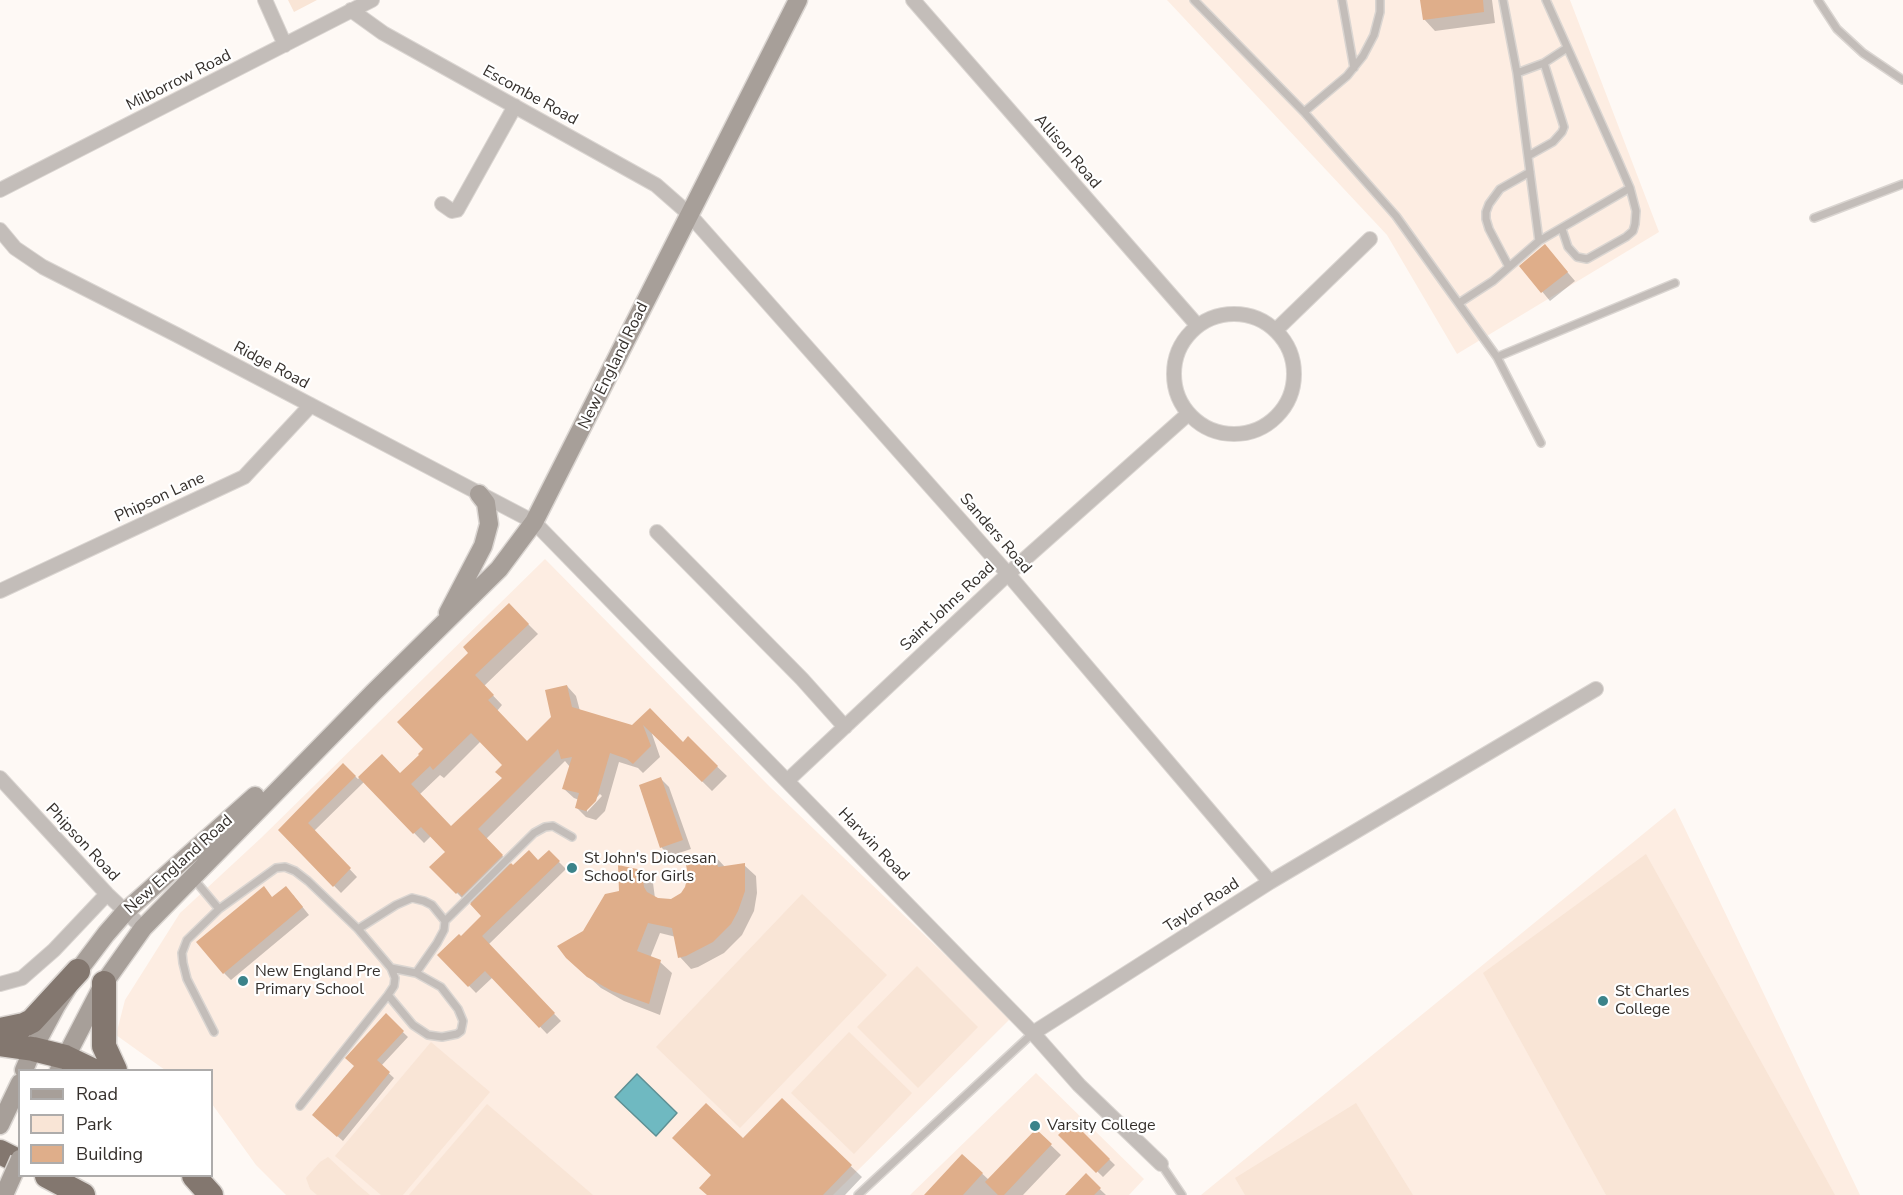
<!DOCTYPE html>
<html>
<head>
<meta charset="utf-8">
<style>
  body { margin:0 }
  #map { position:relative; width:1903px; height:1195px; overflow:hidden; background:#fef9f5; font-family:"Nunito Sans",sans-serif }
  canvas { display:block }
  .legend { position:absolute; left:18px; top:1069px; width:195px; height:108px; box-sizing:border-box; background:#fff; border:2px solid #aeacab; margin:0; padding:8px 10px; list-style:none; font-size:18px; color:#35302c }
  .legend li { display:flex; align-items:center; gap:12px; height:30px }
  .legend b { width:30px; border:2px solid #aeacab }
</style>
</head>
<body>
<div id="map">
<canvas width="1903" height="1195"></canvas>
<ul class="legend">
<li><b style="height:8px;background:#a79f99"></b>Road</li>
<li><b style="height:16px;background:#f9e5d6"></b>Park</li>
<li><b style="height:16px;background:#dfae8a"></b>Building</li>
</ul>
</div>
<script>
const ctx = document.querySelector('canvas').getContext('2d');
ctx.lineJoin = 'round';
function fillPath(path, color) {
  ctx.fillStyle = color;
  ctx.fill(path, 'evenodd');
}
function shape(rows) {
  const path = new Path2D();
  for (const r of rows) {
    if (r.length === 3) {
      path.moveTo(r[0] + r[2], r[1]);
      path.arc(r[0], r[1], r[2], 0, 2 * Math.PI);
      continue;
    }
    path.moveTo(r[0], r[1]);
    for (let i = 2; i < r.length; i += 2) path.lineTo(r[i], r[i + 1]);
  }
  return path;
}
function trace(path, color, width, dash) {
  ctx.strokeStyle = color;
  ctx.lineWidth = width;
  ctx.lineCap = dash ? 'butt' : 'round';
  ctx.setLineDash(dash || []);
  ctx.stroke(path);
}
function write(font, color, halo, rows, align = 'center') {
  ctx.font = font + ' "Nunito Sans",sans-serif';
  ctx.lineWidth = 4.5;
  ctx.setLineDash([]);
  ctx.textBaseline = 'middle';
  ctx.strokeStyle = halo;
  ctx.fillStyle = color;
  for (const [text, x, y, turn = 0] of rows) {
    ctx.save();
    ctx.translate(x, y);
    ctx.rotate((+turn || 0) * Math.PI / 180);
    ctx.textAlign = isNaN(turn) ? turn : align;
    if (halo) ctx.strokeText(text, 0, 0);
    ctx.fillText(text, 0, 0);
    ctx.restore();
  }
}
const built = shape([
  [1167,0,1570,0,1659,232,1457,354,1387,235],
  [545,559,770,787,1011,1018,833,1195,286,1195,256,1165,212,1104,212,1070,165,1070,116,1035,125,1000,180,913,261,838],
  [1675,808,1860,1195,1201,1195],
  [1036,1073,1144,1179,1129,1195,910,1195]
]);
const green = shape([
  [288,0,317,0,294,12],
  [1646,854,1835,1195,1606,1195,1483,973],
  [802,894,887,975,740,1128,656,1047],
  [917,966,978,1027,918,1088,857,1027],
  [849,1032,912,1093,854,1154,791,1093],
  [431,1042,490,1092,403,1195,381,1195,335,1156],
  [1356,1103,1413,1195,1245,1195,1235,1178],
  [487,1104,593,1195,409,1195],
  [328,1157,358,1185,370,1195,317,1195,310,1189,306,1178,320,1162]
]);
const water = shape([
  [637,1074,677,1113,656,1136,615,1097,637,1074]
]);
const shadow = shape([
  [1422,0,1492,0,1495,23,1435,31,1424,19],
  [1545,246,1575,281,1550,301,1521,266],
  [509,605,538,634,484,686,502,705,497,711,527,742,553,718,567,686,576,696,580,711,633,727,650,710,683,744,688,739,727,776,712,791,651,731,660,757,643,773,638,768,619,762,605,811,596,820,586,817,576,807,579,800,574,798,564,789,570,767,565,761,486,839,513,867,539,862,549,852,566,869,488,945,561,1021,547,1034,493,977,476,993,439,955,461,938,483,916,469,901,467,903,431,867,447,852,431,836,424,843,364,782,314,831,357,877,341,893,280,830,343,765,358,779,382,756,401,775,425,749,470,653],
  [481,741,504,765,504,778,452,828,419,795,440,775,444,778],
  [600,794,602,796,587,812,587,808],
  [661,779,669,787,691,849,670,856,662,848,640,786],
  [713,854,725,867,744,865,756,876,757,893,754,911,742,935,724,953,698,967,691,969,680,957,676,937,660,933,650,958,660,962,672,973,660,1015,624,1001,601,988,580,969,584,932,641,872,653,883,655,898,671,901,682,894],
  [293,895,309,915,231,980,224,973],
  [386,1016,408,1037,381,1066,394,1078,343,1141,319,1120,356,1066],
  [782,1100,862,1177,845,1195,709,1195,743,1141],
  [1072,1123,1115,1165,1103,1177,1060,1135],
  [1036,1131,1061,1155,1023,1195,926,1195,963,1156,989,1180],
  [1086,1176,1106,1195,1067,1195]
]);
const building = shape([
  [1420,0,1483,0,1484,12,1423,20],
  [1545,244,1568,272,1541,293,1519,266],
  [509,603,529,624,475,675,494,695,488,700,527,741,551,717,545,690,567,685,572,707,632,725,650,708,683,742,688,736,718,766,702,782,643,725,651,746,633,764,627,759,610,753,596,801,586,811,575,808,579,793,562,789,572,757,561,759,558,749,478,829,503,855,462,896,458,892,456,894,429,867,445,852,421,827,413,834,358,777,382,754,400,773,419,755,418,754,423,749,397,722,468,653,463,647],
  [471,733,502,765,495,772,502,778,451,826,411,784,430,766,433,770],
  [343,763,356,776,308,823,351,868,333,887,278,830],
  [661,777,683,840,660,848,639,785],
  [529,850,538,860,549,850,560,861,482,936,555,1013,539,1028,485,971,468,987,437,955,459,934,461,936,481,916,470,904,511,863,513,865],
  [713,852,718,867,745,863,745,891,738,911,731,924,713,942,686,956,678,958,672,928,648,923,637,951,661,960,649,1004,612,991,587,977,566,958,557,946,583,931,605,894,619,891,618,865,642,870,644,887,647,892,658,898,671,899,681,893,685,887,688,875,686,865],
  [264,886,272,897,286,886,303,907,223,974,196,942],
  [386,1013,404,1031,377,1060,390,1072,337,1137,312,1115,354,1066,345,1058],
  [782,1098,852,1165,823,1195,707,1195,699,1188,711,1175,672,1138,706,1103,743,1138],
  [1072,1121,1110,1159,1096,1173,1058,1135],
  [1036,1129,1052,1144,1004,1195,998,1195,985,1182],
  [962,1154,983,1173,963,1195,924,1195],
  [1086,1173,1101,1188,1094,1195,1065,1195]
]);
const lane = shape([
  [1194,0,1304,112,1396,216,1497,357,1541,443],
  [1342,0,1354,68],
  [1546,0,1617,158,1630,188,1636,211,1635,224,1633,231,1626,237,1587,259,1577,257,1568,247,1562,229],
  [1818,0,1837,29,1863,53,1903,80],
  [1517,73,1544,63,1567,48],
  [1304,112,1347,76,1363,56,1374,35,1380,12,1380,0],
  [1528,156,1553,142,1562,132,1564,127,1544,63],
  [1814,218,1903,184],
  [1539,241,1630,188],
  [1509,267,1489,229,1486,219,1486,212,1489,204,1500,189,1530,172],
  [1459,303,1493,281,1539,241,1517,73,1503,0],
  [1497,357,1675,283],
  [193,878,219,909,187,940,182,953,183,963,187,979,214,1032],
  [219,909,276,868,285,867,295,871,308,881,358,929,391,968,395,978,394,986,388,995,300,1106],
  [445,921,534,833,545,827,553,826,572,837],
  [358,929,396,905,412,898,424,901,432,905,445,921,444,930,437,943,416,973],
  [388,995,413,1025,428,1035,442,1037,457,1034,461,1031,463,1021,458,1009,441,987,416,973,391,968],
  [1161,1164,1182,1195],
  [858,1195,1033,1033]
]);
const street = shape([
  [265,0,285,45],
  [913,0,1197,325],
  [351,10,383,33,656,185,689,214,1008,574,1270,882],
  [0,190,372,0],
  [442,204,452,211,457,210,515,106],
  [0,230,15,248,43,267,177,335,534,522,1033,1033,1079,1085,1161,1164],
  [1234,374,60],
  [1276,330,1370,239],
  [657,532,802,679,845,727],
  [0,591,244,477,311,405],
  [0,778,107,894,143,928],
  [788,780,1008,574,1188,414],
  [0,984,22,978,54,950,107,894],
  [1033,1033,1270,882,1596,689]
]);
const secondary = shape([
  [448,613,483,546,489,524,486,503,479,494],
  [24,1070,33,1049,56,1006,78,971,106,934,126,911,255,796],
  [59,1070,104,983,143,928,374,692,499,569,534,522,798,0],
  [0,1125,20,1083]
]);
const highway = shape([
  [104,983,104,1046,115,1070],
  [0,1030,24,1025,32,1021,78,971],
  [0,1044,33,1049,65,1057,92,1070],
  [0,1152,20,1162],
  [47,1176,83,1195],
  [194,1176,211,1195]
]);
const secondaryBridge = shape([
  [4,1195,20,1159]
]);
const markers = [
  [572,868,6,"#3b838a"],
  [243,981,6,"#3b838a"],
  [1603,1001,6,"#3b838a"],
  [1035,1126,6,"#3b838a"]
];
const streetNames = [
  ["Milborrow Road",179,81,-27],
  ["Escombe Road",530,96,29],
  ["Allison Road",1067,152,49],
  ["Ridge Road",271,366,28],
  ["New England Road",614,366,-64],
  ["Phipson Lane",160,498,-25],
  ["Sanders Road",995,534,49],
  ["Saint Johns Road",948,607,-43],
  ["Phipson Road",82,843,47],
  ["Harwin Road",873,845,46],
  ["New England Road",179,865,-42],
  ["Taylor Road",1202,906,-33]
];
const poiNames = [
  ["St John's Diocesan",584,859],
  ["School for Girls",584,877],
  ["New England Pre",255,972],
  ["Primary School",255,990],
  ["St Charles",1615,992],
  ["College",1615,1010],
  ["Varsity College",1047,1126]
];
fillPath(built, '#fdede2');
fillPath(green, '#f9e5d6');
fillPath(water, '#6fb9c1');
trace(water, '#5e9094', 1.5);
fillPath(shadow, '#0003');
fillPath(building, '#dfae8a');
trace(lane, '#dad5d1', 10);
trace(street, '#dad5d1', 16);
trace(secondary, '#dad5d1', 21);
trace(highway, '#dad5d1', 27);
trace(lane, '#c3bdb9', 7);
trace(street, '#c3bdb9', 14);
trace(secondary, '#a79f99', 18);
trace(highway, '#83776f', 24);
trace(secondaryBridge, '#dad5d1', 21, []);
trace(secondaryBridge, '#a79f99', 18);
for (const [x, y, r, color] of markers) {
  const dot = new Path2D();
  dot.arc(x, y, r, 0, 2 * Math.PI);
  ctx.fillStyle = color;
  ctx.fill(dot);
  trace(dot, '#fff', 2);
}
write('16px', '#35302c', '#fff', streetNames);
write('16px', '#35302c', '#fff', poiNames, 'left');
</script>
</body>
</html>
